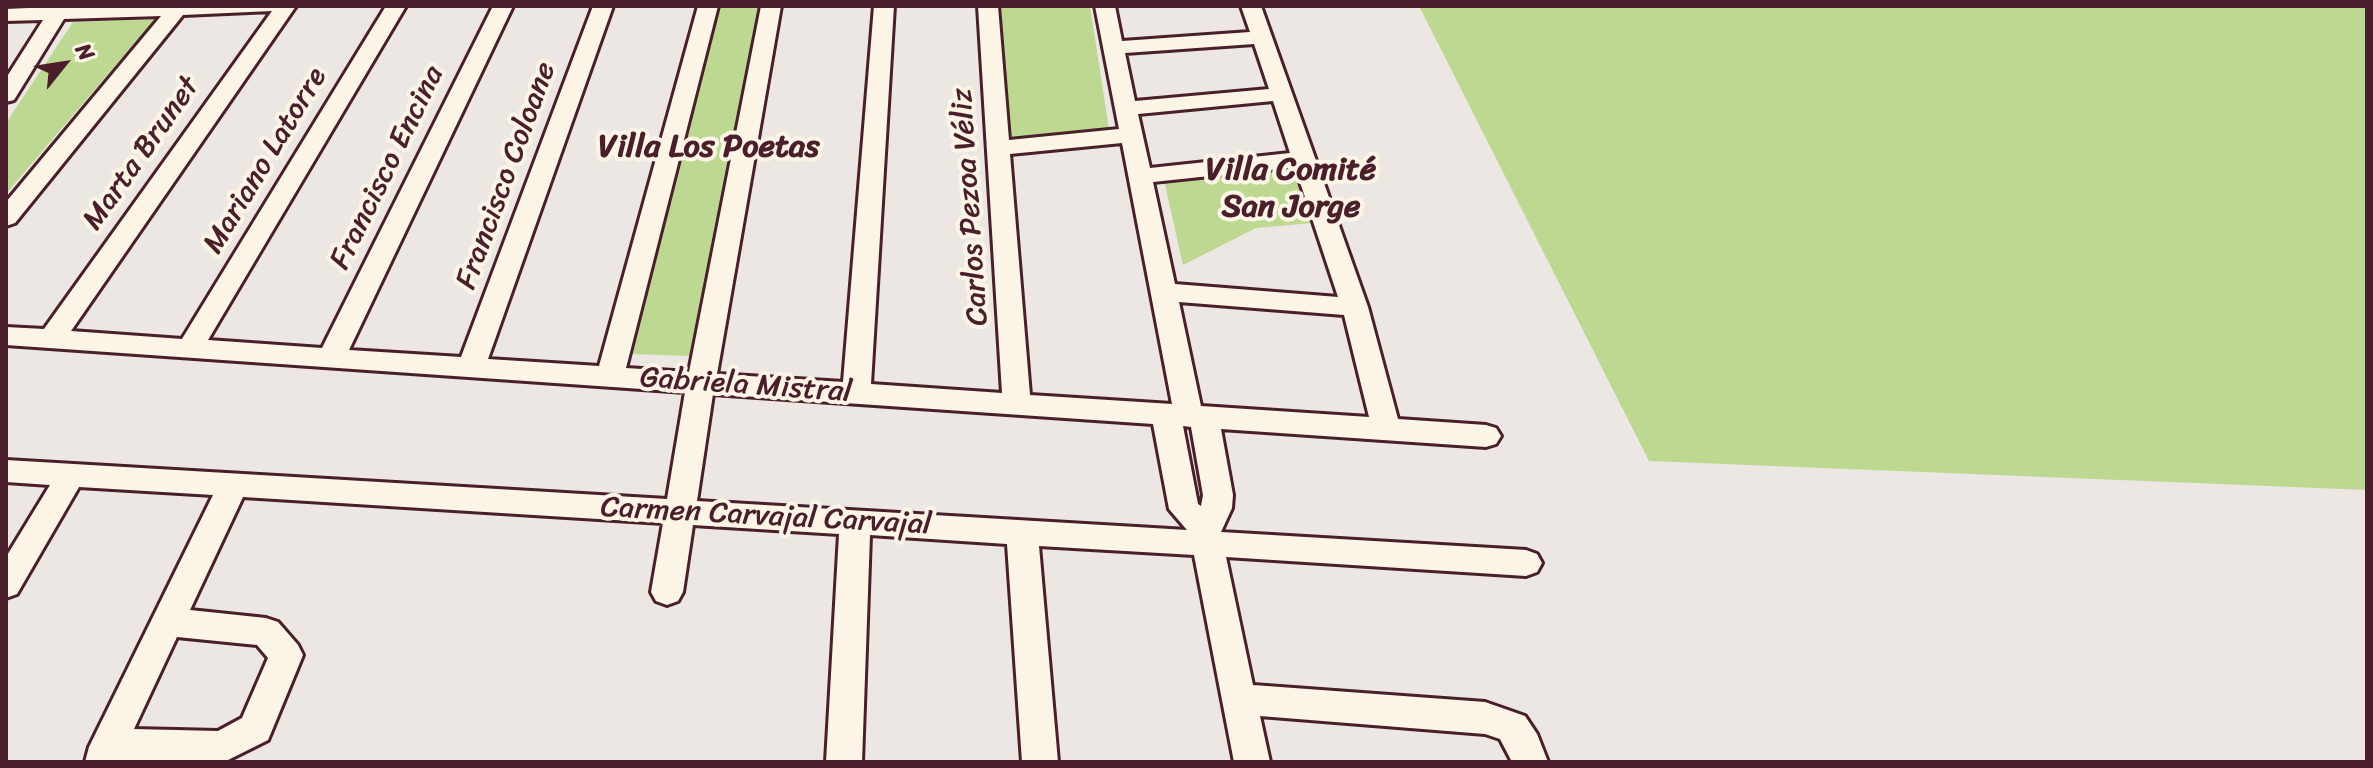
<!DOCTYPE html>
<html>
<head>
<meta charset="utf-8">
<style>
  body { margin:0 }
  #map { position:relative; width:2373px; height:768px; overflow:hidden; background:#ede7e4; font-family:Sriracha,sans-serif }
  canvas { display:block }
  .frame { position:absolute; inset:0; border:8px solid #4a1f2b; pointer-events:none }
  .north { position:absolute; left:24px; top:24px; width:80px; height:80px; -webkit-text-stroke:6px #fcf5e5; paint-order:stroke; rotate:60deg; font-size:22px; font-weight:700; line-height:32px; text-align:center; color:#4a1f2b }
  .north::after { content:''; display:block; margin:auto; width:28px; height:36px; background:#4a1f2b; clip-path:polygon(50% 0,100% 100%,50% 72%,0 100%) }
</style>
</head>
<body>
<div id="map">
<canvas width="2373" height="768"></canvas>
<div class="frame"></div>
<div class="north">N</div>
</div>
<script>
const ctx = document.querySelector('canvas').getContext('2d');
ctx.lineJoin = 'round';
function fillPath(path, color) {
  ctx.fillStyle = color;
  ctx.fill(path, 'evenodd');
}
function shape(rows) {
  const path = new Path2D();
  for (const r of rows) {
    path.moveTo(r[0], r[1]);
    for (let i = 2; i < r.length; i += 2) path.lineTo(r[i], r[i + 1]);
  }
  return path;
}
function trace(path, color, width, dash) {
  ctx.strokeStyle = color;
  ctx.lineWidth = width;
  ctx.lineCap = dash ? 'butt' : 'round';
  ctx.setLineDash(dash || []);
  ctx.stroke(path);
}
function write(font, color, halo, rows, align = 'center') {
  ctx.font = font + ' Sriracha,sans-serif';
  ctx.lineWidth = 8;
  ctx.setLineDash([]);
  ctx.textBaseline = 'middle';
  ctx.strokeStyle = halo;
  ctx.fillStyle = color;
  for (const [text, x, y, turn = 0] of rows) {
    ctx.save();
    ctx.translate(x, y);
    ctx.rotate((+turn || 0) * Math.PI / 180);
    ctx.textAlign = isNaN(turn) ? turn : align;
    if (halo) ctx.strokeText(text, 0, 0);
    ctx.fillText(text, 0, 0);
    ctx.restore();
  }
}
const green = shape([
  [716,6,759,6,690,356,630,354],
  [994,6,1090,6,1109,129,997,140],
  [1419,6,2367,6,2367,490,1649,461],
  [155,19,6,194,6,123,73,22],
  [1292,171,1313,223,1256,228,1183,265,1164,180]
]);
const street = shape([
  [72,6,296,6,71,331,182,339,386,6,406,6,208,340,322,348,493,6,513,6,349,350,461,357,593,6,613,6,488,359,599,366,698,6,718,6,626,368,689,372,761,6,781,6,717,374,843,382,874,6,894,6,871,384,1002,393,978,6,998,6,1009,140,1119,129,1095,6,1115,6,1122,41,1250,32,1241,6,1261,6,1368,307,1398,419,1486,425,1496,428,1501,436,1496,444,1486,447,1221,429,1233,495,1232,508,1221,532,1526,550,1537,554,1542,563,1537,572,1526,576,1226,557,1253,685,1485,702,1525,716,1537,734,1548,762,1512,762,1500,739,1485,734,1260,716,1270,762,1234,762,1194,555,1039,546,1058,762,1022,762,1007,544,870,535,862,762,826,762,839,534,693,525,683,592,678,601,667,605,656,601,651,592,663,523,243,497,190,610,266,618,278,622,298,645,303,655,268,740,224,762,85,762,89,747,213,495,79,487,17,594,6,598,6,557,50,485,6,482,6,460,667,499,685,392,6,345,6,327,44,329,272,11,183,15,15,223,6,226,6,202,161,16,64,19,14,100,6,102,6,78,43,20,6,21,6,9,72,6],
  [1254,44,1269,89,1135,101,1125,53,1254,44],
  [1273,101,1290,153,1150,168,1138,114,1273,101],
  [1122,143,1172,404,1030,395,1010,154,1122,143],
  [1295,167,1338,297,1175,284,1153,182,1295,167],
  [1179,302,1344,315,1369,417,1201,406,1179,302],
  [713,394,1153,424,1169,509,1187,530,697,501,713,394],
  [1183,426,1191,427,1203,495,1201,506,1198,504,1183,426],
  [177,637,257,645,268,658,242,718,218,731,134,729,177,637]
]);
const streetNames = [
  ["Marta Brunet",142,154,-55],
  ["Mariano Latorre",266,161,-59],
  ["Francisco Encina",388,168,-64],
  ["Francisco Coloane",507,176,-70],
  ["Carlos Pezoa Véliz",971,207,-94],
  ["Gabriela Mistral",746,386,4],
  ["Carmen Carvajal Carvajal",766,517,3]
];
const neighbourhoodNames = [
  ["Villa Los Poetas",709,148],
  ["Villa Comité",1291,171],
  ["San Jorge",1291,208]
];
fillPath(green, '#bdd991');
trace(street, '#4a1f2b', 6);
fillPath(street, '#fcf5e5');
write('30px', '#4a1f2b', '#fcf5e5', streetNames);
write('bold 32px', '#4a1f2b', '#fcf5e5', neighbourhoodNames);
</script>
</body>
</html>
